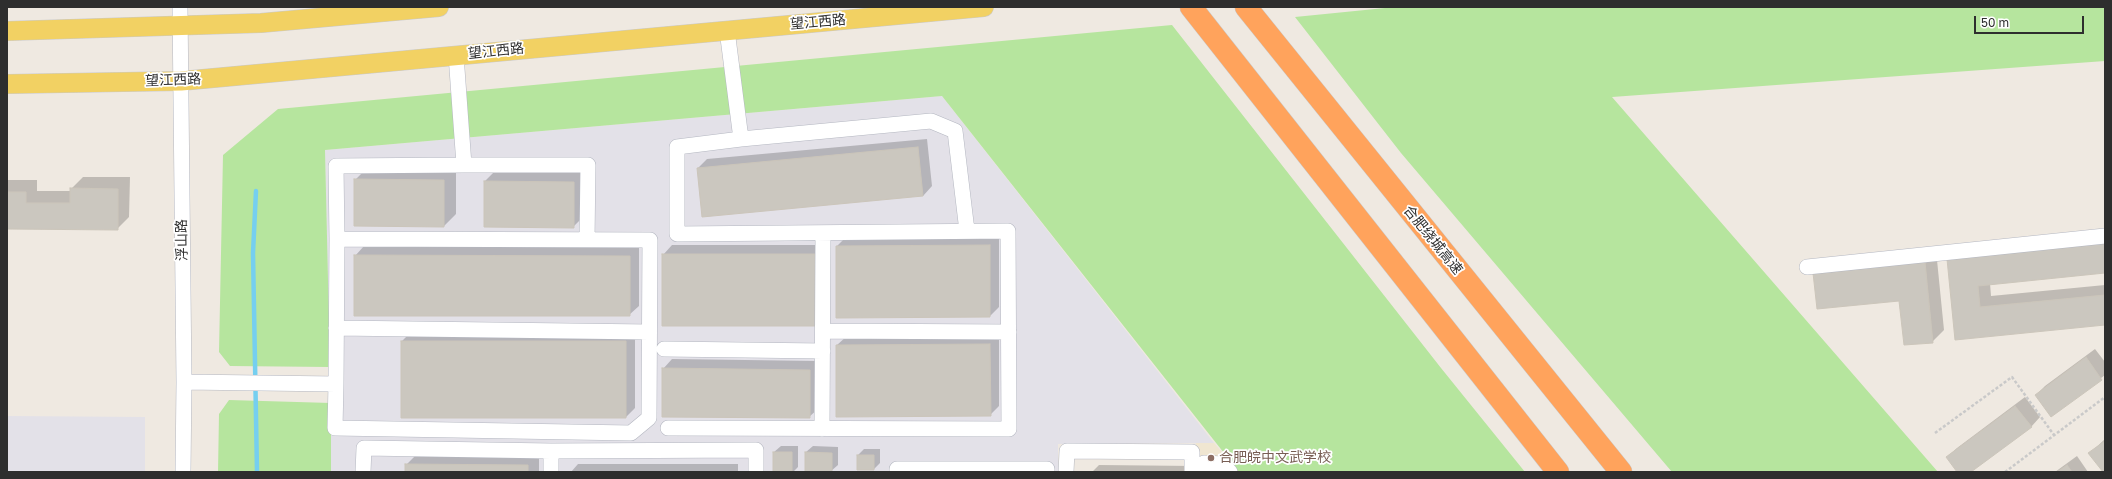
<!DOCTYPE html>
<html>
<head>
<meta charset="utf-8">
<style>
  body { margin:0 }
  #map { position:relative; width:2112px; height:479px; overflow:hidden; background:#efe9e1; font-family:"Golos Text",sans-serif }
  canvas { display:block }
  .frame { position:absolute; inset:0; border:8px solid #2e2e2e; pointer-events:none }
  .scale { position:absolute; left:1974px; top:16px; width:110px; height:18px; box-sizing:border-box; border:2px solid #2e2e2e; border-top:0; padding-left:5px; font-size:12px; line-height:14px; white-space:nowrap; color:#2e2e2e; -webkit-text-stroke:3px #fff; paint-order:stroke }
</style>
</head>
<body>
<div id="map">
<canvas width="2112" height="479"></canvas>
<div class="frame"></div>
<div class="scale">50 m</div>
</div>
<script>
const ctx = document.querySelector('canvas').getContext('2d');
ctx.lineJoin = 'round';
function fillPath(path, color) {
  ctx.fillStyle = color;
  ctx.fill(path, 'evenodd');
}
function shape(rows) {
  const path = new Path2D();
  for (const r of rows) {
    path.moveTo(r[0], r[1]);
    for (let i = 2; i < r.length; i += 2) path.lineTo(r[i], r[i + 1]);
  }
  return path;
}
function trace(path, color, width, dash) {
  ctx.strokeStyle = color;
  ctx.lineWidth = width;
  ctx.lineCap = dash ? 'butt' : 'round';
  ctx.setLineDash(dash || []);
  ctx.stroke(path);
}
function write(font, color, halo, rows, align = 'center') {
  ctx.font = font + ' "Golos Text","Noto Sans SC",sans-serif';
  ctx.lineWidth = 3.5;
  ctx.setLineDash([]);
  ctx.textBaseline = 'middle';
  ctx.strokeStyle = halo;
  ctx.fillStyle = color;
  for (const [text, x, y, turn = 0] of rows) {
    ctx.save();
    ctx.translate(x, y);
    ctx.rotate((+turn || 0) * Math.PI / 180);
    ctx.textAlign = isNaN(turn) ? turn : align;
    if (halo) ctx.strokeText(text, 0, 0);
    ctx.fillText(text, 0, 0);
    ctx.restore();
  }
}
const industrial = shape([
  [942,96,1214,443,1058,444,1058,472,331,472,325,150],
  [7,416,145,417,145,472,7,472]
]);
const education = shape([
  [1196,443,1214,443,1239,472,1196,472]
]);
const green = shape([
  [1395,7,2105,7,2105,61,1612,97,1938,472,1672,472,1401,153,1295,17],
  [1172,25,1441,368,1525,472,1239,472,942,96,325,150,330,367,230,366,219,352,223,155,278,109],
  [229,400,331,403,331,472,218,472,219,414]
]);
const shadow = shape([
  [927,139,932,186,923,196,698,168,707,159],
  [367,168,456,168,456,214,444,226,355,180],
  [497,169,586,170,585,215,573,227,485,181],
  [83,177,130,177,129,217,117,229,7,228,7,180,37,180,37,191,71,191,71,189],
  [999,236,999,307,990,316,837,246,846,237],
  [672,245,825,245,825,316,663,255],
  [364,246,639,247,639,306,629,315,355,256],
  [1960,247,2105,272,1990,283,1991,296,2105,285,2105,324,1956,339],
  [1936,250,1944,330,1932,342,1900,300,1818,308],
  [411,332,635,332,635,408,626,417,402,341],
  [847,336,999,336,999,406,990,415,837,345],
  [2095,349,2105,362,2105,375,2052,416,2036,395,2045,386],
  [672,359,819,361,819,408,809,417,663,369],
  [2025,397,2040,417,2031,427,1970,472,1958,472,1947,457,1957,448],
  [2105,439,2105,472,2104,472,2090,453],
  [781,446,798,446,798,467,793,472,774,472,774,452],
  [813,446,838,447,838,465,831,471,806,452],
  [864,449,880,449,880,463,874,469,858,455],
  [418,453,539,453,539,472,406,472,406,465],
  [2077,456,2088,472,2055,472],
  [578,464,738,464,738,472,571,472],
  [1099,465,1195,466,1195,472,1092,472]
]);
const stream = shape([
  [256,191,253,253,257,472]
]);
const building = shape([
  [918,147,923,196,702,217,697,168,918,147],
  [354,179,444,180,444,227,354,226,354,179],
  [484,181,574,182,574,228,484,227,484,181],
  [70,188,118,189,118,230,7,229,7,192,26,192,26,203,70,203,70,188],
  [2105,243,2105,273,1978,286,1980,307,2105,295,2105,325,1955,340,1947,259,2105,243],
  [990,245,990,317,836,318,836,246,990,245],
  [662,254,816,254,816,326,662,326,662,254],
  [354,255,630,256,630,316,354,316,354,255],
  [1925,262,1933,343,1904,345,1899,301,1817,309,1813,273,1925,262],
  [401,341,626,341,626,418,401,418,401,341],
  [990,344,991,416,836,417,836,345,990,344],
  [2086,357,2102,380,2051,417,2035,395,2086,357],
  [662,368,810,370,810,418,662,417,662,368],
  [2015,406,2032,427,1971,472,1957,472,1946,457,2015,406],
  [2105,441,2105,472,2103,472,2088,453,2105,441],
  [773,452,792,452,792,472,773,472,773,452],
  [805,452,832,453,832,472,805,472,805,452],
  [857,455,874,455,874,470,857,470,857,455],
  [405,464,528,465,528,472,405,472,405,464],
  [2067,465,2072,472,2057,472,2067,465]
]);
const path = shape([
  [1935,433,2012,377,2054,435],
  [2005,472,2105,397]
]);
const minor = shape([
  [180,7,184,382,183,472],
  [456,55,464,165,588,165,587,240],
  [741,139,931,121,955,131,967,231],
  [337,239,336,166,464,165],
  [1807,267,2105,236],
  [336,328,649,332],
  [823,331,1009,332],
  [664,349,823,351],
  [184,382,336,384,335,428,631,433,649,418,650,240,337,239,336,384],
  [668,428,1009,429,1008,231,677,234,677,147,741,139,727,30],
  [822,429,823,233],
  [363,472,364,448,551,451],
  [551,472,551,451,756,450,756,472],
  [897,472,897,469,1047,469,1047,472],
  [1066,472,1067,451,1192,452,1192,472],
  [1204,472,1204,463,1223,464,1230,472]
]);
const major = shape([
  [7,31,261,23,439,7],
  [7,84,181,81,984,7]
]);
const highway = shape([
  [1191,7,1558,472],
  [1246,7,1621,472]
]);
const markers = [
  [1211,458,4,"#8d6e63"]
];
const streetNames = [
  ["望江西路",818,22,-5],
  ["望江西路",496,51,-6],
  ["望江西路",173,80,-2],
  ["浮山路",182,240,-91],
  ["合肥绕城高速",1433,240,51]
];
const educationNames = [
  ["合肥皖中文武学校",1219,458]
];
fillPath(industrial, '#e3e1e8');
fillPath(education, '#f0e6d1');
fillPath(green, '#b6e59e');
fillPath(shadow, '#0003');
trace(stream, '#75cff0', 4.5);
fillPath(building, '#cbc7bf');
trace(building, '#cbc5ba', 1);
trace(minor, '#b4b7c1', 16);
trace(major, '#c9c9c9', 20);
trace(highway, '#c9c9c9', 23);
trace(path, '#c9c9c9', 2.5, [3, 2]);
trace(minor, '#fff', 15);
trace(major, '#f2d163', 19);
trace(highway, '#ffa35c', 22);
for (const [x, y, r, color] of markers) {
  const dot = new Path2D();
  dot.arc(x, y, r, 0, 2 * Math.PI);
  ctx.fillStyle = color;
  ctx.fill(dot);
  trace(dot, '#fff', 1.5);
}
write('14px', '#2e2e2e', '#fff', streetNames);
write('14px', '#785e54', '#fff', educationNames, 'left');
</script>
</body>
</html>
